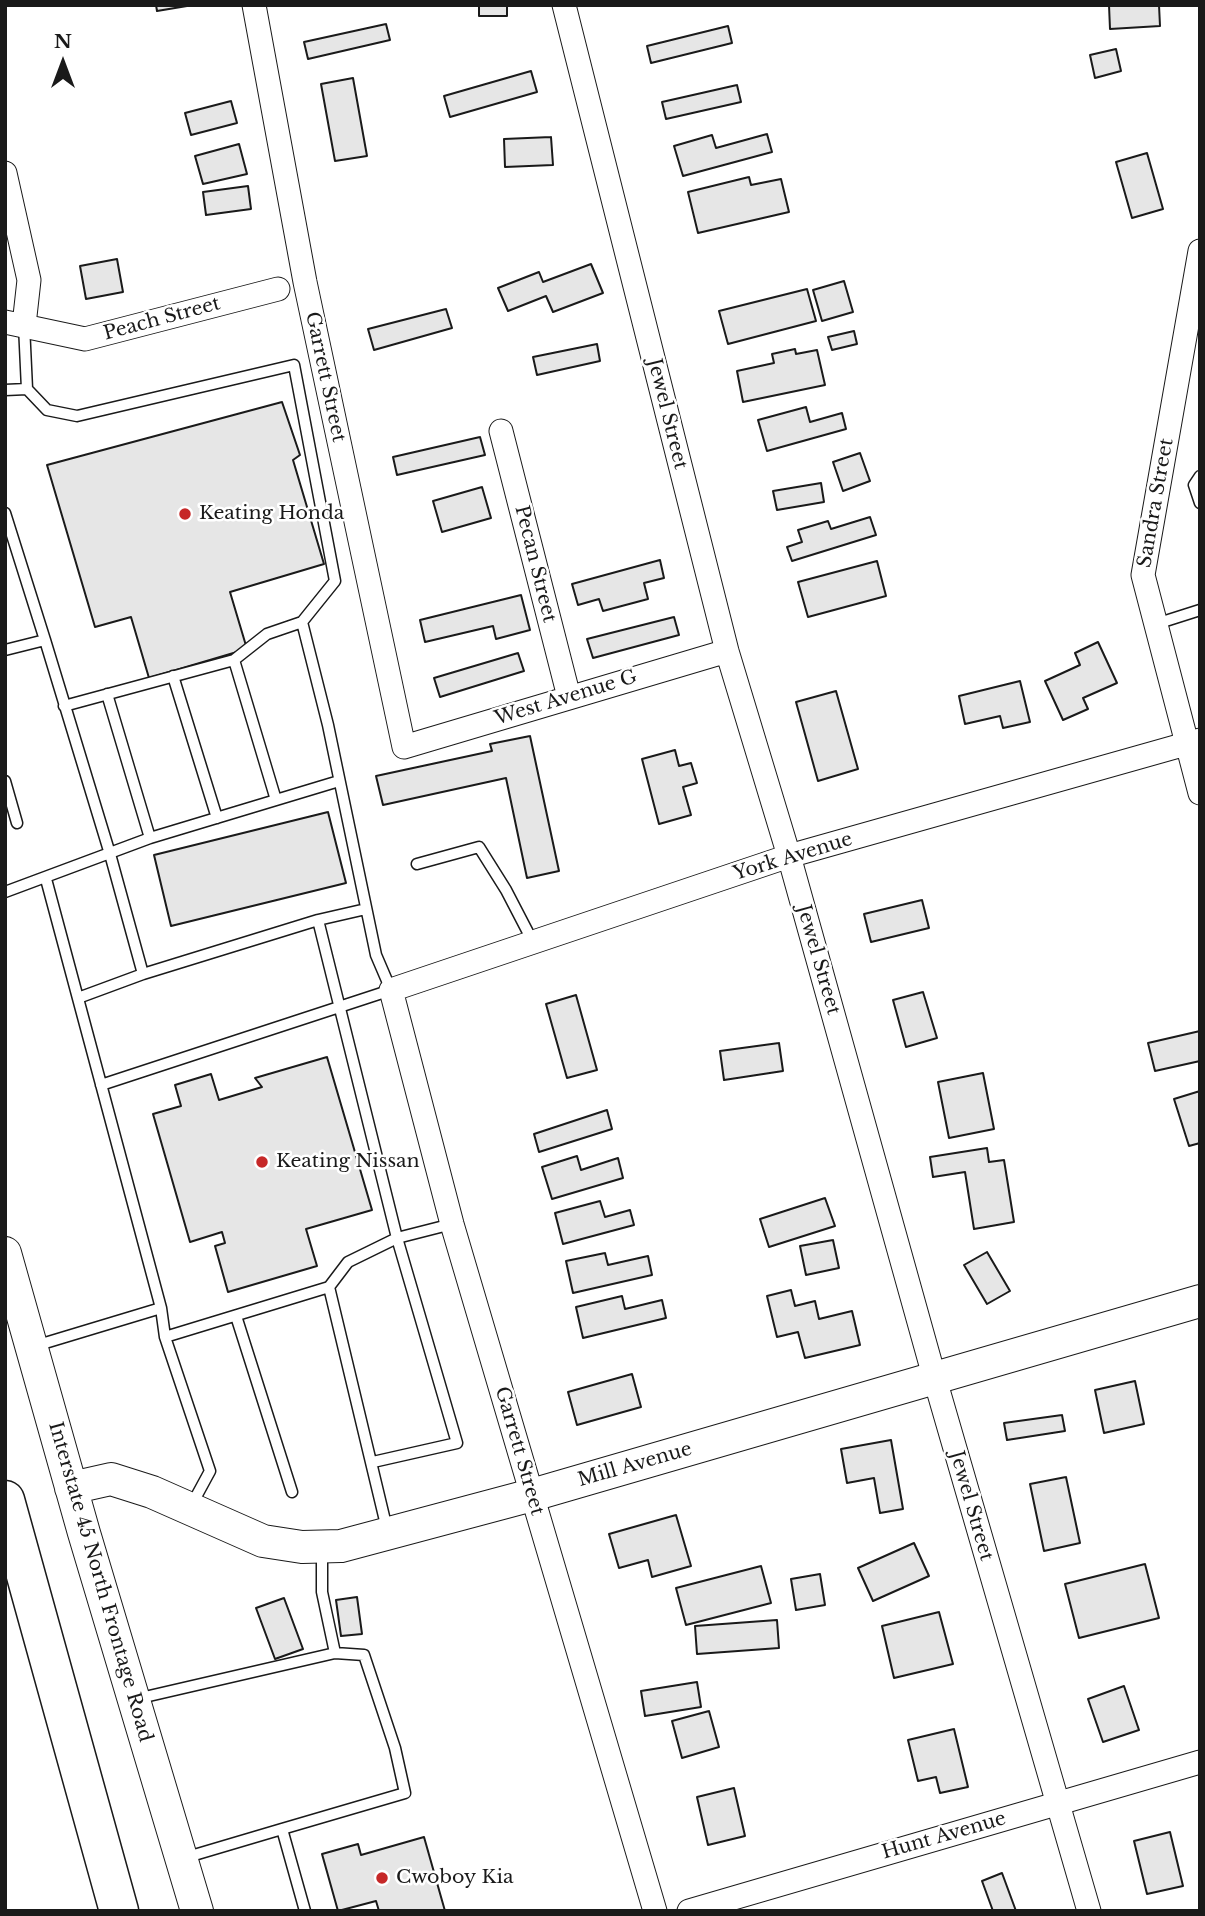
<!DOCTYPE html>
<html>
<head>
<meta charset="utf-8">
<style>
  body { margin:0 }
  #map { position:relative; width:1205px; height:1916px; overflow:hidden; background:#fff; font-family:"Libre Baskerville",serif }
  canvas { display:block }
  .frame { position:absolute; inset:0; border:7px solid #1a1a1a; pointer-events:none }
  .north { position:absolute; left:28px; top:28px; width:70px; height:70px; -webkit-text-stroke:5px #fff; paint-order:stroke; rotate:0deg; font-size:19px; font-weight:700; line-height:28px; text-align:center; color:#1a1a1a }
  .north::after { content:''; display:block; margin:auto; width:24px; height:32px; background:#1a1a1a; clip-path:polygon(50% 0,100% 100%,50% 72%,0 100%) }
</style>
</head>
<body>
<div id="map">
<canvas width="1205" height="1916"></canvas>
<div class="frame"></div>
<div class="north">N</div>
</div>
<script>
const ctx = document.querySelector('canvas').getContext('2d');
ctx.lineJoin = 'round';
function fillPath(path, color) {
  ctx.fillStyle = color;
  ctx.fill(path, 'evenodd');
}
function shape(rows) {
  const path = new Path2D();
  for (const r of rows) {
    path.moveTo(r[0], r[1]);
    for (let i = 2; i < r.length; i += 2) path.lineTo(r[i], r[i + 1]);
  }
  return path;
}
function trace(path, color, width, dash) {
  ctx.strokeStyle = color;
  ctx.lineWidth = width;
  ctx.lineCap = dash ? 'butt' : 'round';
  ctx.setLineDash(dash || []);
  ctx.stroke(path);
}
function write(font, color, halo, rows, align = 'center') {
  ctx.font = font + ' "Libre Baskerville",serif';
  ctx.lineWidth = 5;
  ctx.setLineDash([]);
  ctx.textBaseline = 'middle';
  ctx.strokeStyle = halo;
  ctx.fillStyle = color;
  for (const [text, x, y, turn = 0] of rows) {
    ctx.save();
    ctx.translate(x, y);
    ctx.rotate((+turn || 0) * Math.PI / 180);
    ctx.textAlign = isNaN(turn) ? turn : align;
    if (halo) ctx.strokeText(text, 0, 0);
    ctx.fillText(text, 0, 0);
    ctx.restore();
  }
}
const building = shape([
  [156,5,193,5,157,11,156,5],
  [479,5,507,5,507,16,479,16,479,5],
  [1109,5,1159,5,1160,26,1110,29,1109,5],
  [386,24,390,40,308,59,304,42,386,24],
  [728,26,732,43,651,63,647,46,728,26],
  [1116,49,1121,71,1095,78,1090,55,1116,49],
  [531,71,537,92,450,117,444,96,531,71],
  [353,78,367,156,335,161,321,84,353,78],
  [737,85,741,102,666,119,662,102,737,85],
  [231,101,237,123,191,135,185,113,231,101],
  [767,134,772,152,683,176,674,146,712,135,716,148,767,134],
  [551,137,553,165,505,167,504,139,551,137],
  [239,144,247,174,203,184,195,156,239,144],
  [1147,153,1163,209,1132,218,1116,162,1147,153],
  [749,177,751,185,781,179,789,212,698,233,688,192,749,177],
  [248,186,251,209,206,215,203,192,248,186],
  [117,259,123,292,86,299,80,266,117,259],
  [591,264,603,293,553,312,546,296,508,311,498,288,539,272,543,282,591,264],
  [844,281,853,312,822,321,813,290,844,281],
  [807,289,816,321,728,344,719,311,807,289],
  [446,309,452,328,374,350,368,329,446,309],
  [854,331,857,344,832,350,828,337,854,331],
  [597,344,600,361,537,375,533,357,597,344],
  [795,349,796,354,817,350,825,385,743,402,737,371,774,363,772,354,795,349],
  [282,402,300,455,293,460,324,564,230,592,247,649,149,678,131,617,95,627,47,465,282,402],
  [806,407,810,422,842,413,846,429,767,451,758,420,806,407],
  [480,437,485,455,397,475,393,457,480,437],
  [860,453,870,481,843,491,833,462,860,453],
  [821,483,824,502,777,510,773,491,821,483],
  [482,487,491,518,442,532,433,501,482,487],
  [870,517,876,535,792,561,787,547,802,542,798,530,828,521,831,529,870,517],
  [660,560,664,578,644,583,648,599,603,611,599,599,578,605,572,584,660,560],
  [877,561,886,596,808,617,798,582,877,561],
  [521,595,530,630,496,639,493,626,425,642,420,620,521,595],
  [674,617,679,635,593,658,587,639,674,617],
  [1098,642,1117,683,1083,698,1088,709,1063,720,1045,681,1080,665,1075,653,1098,642],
  [518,653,524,671,440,697,434,678,518,653],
  [1020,681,1030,722,1003,728,1000,716,965,724,959,696,1020,681],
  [836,691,858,769,818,781,796,702,836,691],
  [530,736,559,871,527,878,506,778,383,805,376,776,492,751,490,744,530,736],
  [675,750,679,766,691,763,697,783,683,787,691,815,659,824,642,759,675,750],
  [328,812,346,883,171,926,154,855,328,812],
  [922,900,929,928,871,942,864,914,922,900],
  [923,992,937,1038,906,1047,893,1000,923,992],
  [576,995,597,1070,567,1078,546,1004,576,995],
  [1200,1031,1200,1061,1155,1071,1148,1043,1200,1031],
  [779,1043,783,1071,724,1080,720,1051,779,1043],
  [327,1057,372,1210,306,1229,317,1266,228,1292,215,1246,225,1243,222,1232,190,1242,153,1114,181,1106,175,1085,211,1074,219,1100,262,1087,255,1078,327,1057],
  [983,1073,994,1129,949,1138,938,1082,983,1073],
  [1200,1091,1200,1143,1189,1146,1174,1099,1200,1091],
  [607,1110,612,1129,539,1152,534,1134,607,1110],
  [987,1148,989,1162,1004,1160,1014,1222,974,1229,965,1172,933,1177,930,1157,987,1148],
  [577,1156,581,1170,618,1158,623,1178,552,1199,542,1167,577,1156],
  [825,1198,835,1226,769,1247,760,1219,825,1198],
  [600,1201,605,1217,630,1210,634,1225,563,1244,555,1213,600,1201],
  [833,1240,839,1268,806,1275,800,1246,833,1240],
  [987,1252,1010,1291,987,1304,964,1265,987,1252],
  [605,1253,608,1265,648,1256,652,1275,573,1293,566,1261,605,1253],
  [791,1290,795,1306,815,1301,819,1319,852,1311,860,1345,805,1358,798,1332,777,1337,767,1296,791,1290],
  [622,1296,625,1309,662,1300,666,1318,583,1338,576,1307,622,1296],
  [632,1374,641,1407,577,1425,568,1392,632,1374],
  [1135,1381,1144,1424,1104,1433,1095,1390,1135,1381],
  [1062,1415,1065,1431,1007,1440,1004,1423,1062,1415],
  [891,1440,903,1509,880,1513,874,1478,847,1483,841,1449,891,1440],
  [1066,1477,1080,1543,1044,1551,1030,1484,1066,1477],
  [676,1515,691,1566,652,1577,648,1560,619,1568,609,1534,676,1515],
  [914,1543,929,1576,873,1601,858,1568,914,1543],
  [1145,1564,1159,1618,1079,1638,1065,1584,1145,1564],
  [761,1566,771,1603,686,1625,676,1588,761,1566],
  [820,1574,825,1605,796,1610,791,1579,820,1574],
  [357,1597,362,1634,341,1636,336,1600,357,1597],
  [284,1598,303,1649,275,1659,256,1608,284,1598],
  [939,1612,953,1664,894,1678,882,1626,939,1612],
  [777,1620,779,1648,697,1654,695,1626,777,1620],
  [697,1682,701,1707,645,1716,641,1691,697,1682],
  [1124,1686,1139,1730,1103,1742,1088,1699,1124,1686],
  [709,1711,719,1747,682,1758,672,1721,709,1711],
  [954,1729,968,1787,940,1793,936,1777,918,1781,908,1740,954,1729],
  [734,1788,745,1836,708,1845,697,1797,734,1788],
  [1170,1832,1183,1886,1147,1894,1134,1841,1170,1832],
  [424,1837,445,1911,379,1911,376,1901,338,1911,322,1854,358,1844,361,1855,424,1837],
  [1002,1873,1016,1911,993,1911,982,1881,1002,1873]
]);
const lane = shape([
  [24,325,27,389,47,410,77,416,294,365,335,581,302,622,328,725,376,955,391,990,101,1085],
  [5,390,27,389],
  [1200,476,1194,485,1200,503],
  [5,513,45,640,5,650],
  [1156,624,1200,610],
  [45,640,110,854,143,974,318,920],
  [234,660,276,800],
  [173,676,217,818],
  [107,694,150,838],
  [64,706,234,660,267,634,302,622],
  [5,781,17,823],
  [417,864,479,847,506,890,533,942],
  [46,879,161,1308,165,1337,210,1471,191,1506],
  [5,892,150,838,339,781],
  [366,909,318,920,397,1238,348,1262,329,1287,387,1529],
  [78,998,143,974],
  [236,1316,292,1492],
  [165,1337,329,1287],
  [35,1346,161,1308],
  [373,1462,457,1443,397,1238,452,1224],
  [322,1549,322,1592,335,1653],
  [136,1699,335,1653,364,1655,395,1748,405,1793,282,1829],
  [184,1858,282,1829,305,1911]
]);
const street = shape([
  [254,5,305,282,404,747,727,651],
  [564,5,727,651,789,856,934,1376,1089,1911],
  [5,173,29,280,24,325],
  [1200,251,1143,575,1200,793],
  [5,322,85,339,278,289],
  [501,431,569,697],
  [655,1911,452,1224,391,990,789,856,1200,740],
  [689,1911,1200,1762]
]);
const secondary = shape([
  [5,1253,84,1533,197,1911],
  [71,1488,111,1479,152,1492,263,1541,302,1547,341,1546,532,1495,1200,1301]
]);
const highway = shape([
  [5,1500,119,1911]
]);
const markers = [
  [185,514,7,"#c62828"],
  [262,1162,7,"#c62828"],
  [382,1878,7,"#c62828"]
];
const streetNames = [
  ["Peach Street",162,319,-15],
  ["Garrett Street",325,377,78],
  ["Jewel Street",667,414,76],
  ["Sandra Street",1156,503,-80],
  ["Pecan Street",535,564,76],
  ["West Avenue G",566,698,-17],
  ["York Avenue",793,857,-17],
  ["Jewel Street",818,960,74],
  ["Garrett Street",519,1451,74],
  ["Mill Avenue",635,1465,-16],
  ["Jewel Street",971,1506,74],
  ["Interstate 45 North Frontage Road",100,1582,74],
  ["Hunt Avenue",944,1836,-16]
];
const poiNames = [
  ["Keating Honda",199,514],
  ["Keating Nissan",276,1162],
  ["Cwoboy Kia",396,1878]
];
fillPath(building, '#e6e6e6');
trace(building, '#1a1a1a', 2);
trace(lane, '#1a1a1a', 13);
trace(street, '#1a1a1a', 25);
trace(secondary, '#1a1a1a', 34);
trace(highway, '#1a1a1a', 41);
trace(lane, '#fff', 10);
trace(street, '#fff', 23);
trace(secondary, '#fff', 32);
trace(highway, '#fff', 38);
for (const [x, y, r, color] of markers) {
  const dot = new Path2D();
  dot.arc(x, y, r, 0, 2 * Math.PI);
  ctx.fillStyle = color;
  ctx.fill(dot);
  trace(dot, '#fff', 2.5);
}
write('19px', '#1a1a1a', '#fff', streetNames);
write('19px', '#1a1a1a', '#fff', poiNames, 'left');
</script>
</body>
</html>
